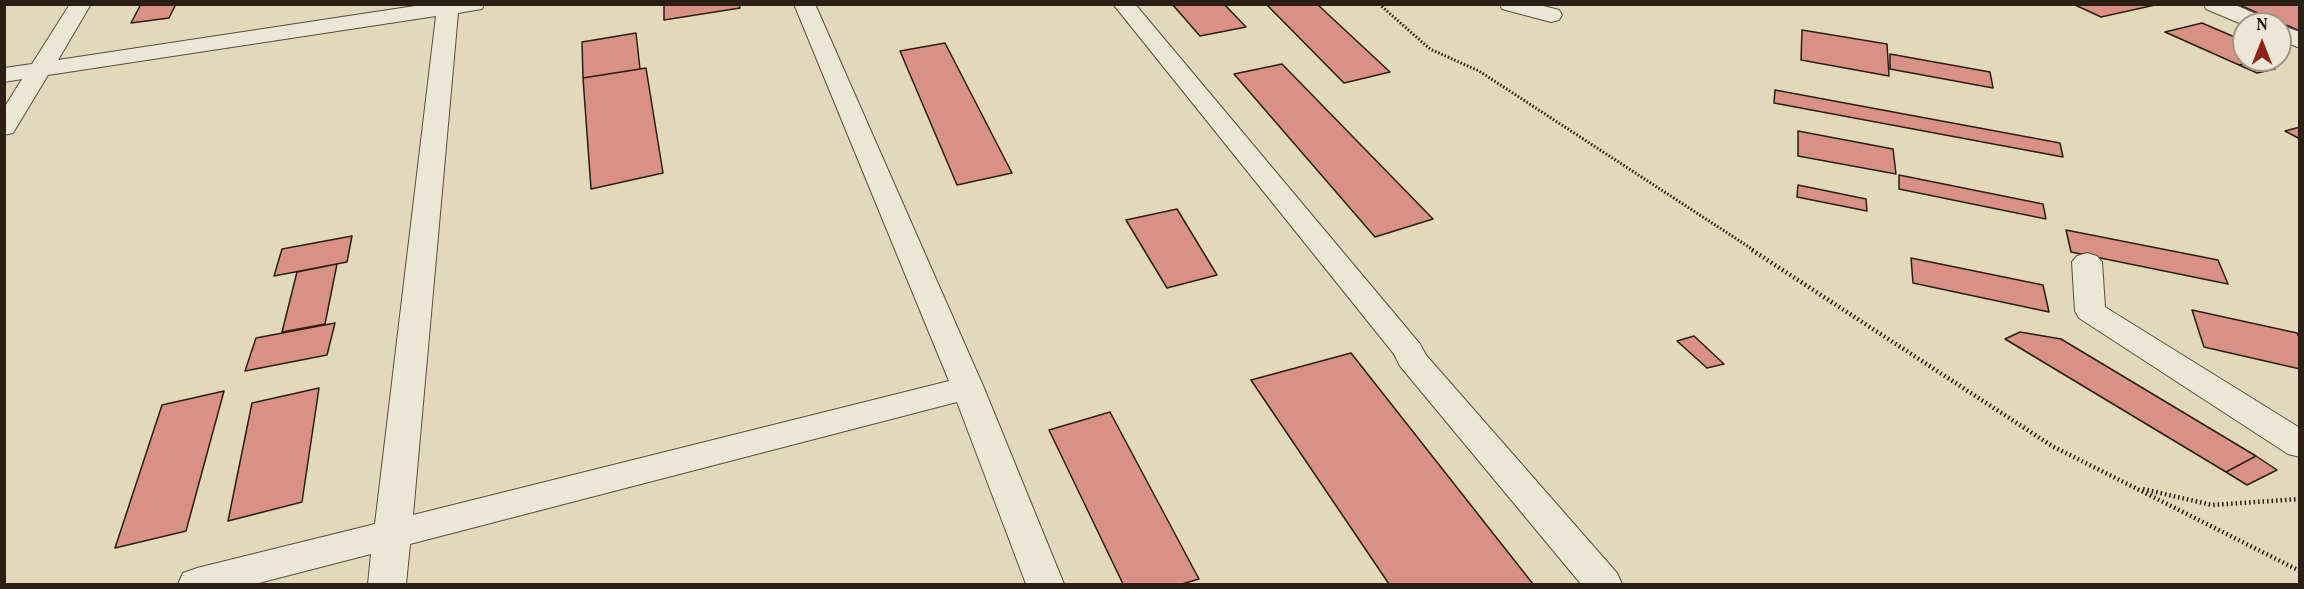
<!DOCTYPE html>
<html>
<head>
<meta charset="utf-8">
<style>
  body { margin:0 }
  #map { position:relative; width:2304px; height:589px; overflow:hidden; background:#e2d9bd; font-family:Vollkorn,serif }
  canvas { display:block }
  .frame { position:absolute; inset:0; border:6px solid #2b1e15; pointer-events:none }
  .north { position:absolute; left:2232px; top:12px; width:60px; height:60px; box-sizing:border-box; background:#ece6d4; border:2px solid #9f9688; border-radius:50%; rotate:0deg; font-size:16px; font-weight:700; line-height:24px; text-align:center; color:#2b1e15 }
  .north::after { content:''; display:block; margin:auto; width:21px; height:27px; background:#8f2418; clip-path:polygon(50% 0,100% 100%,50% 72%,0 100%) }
</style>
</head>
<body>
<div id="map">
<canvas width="2304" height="589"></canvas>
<div class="frame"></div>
<div class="north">N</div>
</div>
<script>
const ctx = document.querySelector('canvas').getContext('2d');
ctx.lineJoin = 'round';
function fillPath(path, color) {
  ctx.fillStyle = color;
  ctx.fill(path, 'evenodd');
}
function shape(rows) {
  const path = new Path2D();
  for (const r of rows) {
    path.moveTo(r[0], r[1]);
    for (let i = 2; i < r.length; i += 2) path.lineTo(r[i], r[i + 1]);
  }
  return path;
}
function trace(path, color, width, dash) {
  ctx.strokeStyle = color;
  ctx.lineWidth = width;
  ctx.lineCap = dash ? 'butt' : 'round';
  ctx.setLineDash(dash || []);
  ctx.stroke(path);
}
const building = shape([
  [141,4,176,4,169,18,131,23,141,4],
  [664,4,739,4,740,8,664,20,664,4],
  [1172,4,1224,4,1246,27,1200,36,1172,4],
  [1266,4,1317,4,1390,72,1344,83,1266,4],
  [2073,4,2155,4,2155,5,2101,17,2073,4],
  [2237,4,2300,4,2300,31,2237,4],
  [2202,23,2244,41,2244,60,2259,60,2239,65,2165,32,2202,23],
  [1802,30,1887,44,1889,76,1801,60,1802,30],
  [636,33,640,69,583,78,582,42,636,33],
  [945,43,1012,173,957,185,900,51,945,43],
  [1890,54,1990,72,1993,88,1890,69,1890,54],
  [2256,61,2275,69,2257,73,2239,65,2256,61],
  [1282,64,1433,219,1375,237,1234,74,1282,64],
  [646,68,663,173,591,189,583,78,646,68],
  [1775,90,2060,143,2063,157,1774,103,1775,90],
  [2300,127,2300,139,2285,131,2300,127],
  [1798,131,1893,149,1896,174,1798,156,1798,131],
  [1899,175,2043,204,2046,219,1899,189,1899,175],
  [1798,185,1866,199,1867,211,1797,197,1798,185],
  [1177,209,1217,275,1167,288,1126,220,1177,209],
  [2066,230,2218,260,2228,284,2071,252,2066,230],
  [352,236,347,262,274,276,282,249,352,236],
  [1911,258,2043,285,2049,312,1913,283,1911,258],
  [337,264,325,324,282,332,297,272,337,264],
  [2192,310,2297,333,2300,339,2300,369,2204,347,2192,310],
  [335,323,327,355,245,371,256,338,335,323],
  [2020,332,2061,339,2256,456,2226,472,2005,339,2020,332],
  [1694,336,1724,364,1707,368,1677,341,1694,336],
  [1351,353,1533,584,1389,584,1251,380,1351,353],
  [319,388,302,502,228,521,252,403,319,388],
  [224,391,186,531,115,548,162,405,224,391],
  [1110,412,1199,579,1182,584,1123,584,1049,430,1110,412],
  [2256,456,2277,470,2247,485,2226,472,2256,456]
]);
const pathFar1 = shape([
  [1379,4,1430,49,1479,71,1755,251]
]);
const path = shape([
  [1752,250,2052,446,2300,571],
  [2143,489,2212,505,2300,499]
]);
const minor = shape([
  [70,4,91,4,58,60,428,4,484,4,482,9,458,13,413,515,949,381,794,4,815,4,984,388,1064,584,1026,584,957,402,410,544,406,584,368,584,371,554,255,584,178,584,183,573,197,568,375,524,436,16,48,75,13,133,4,135,4,108,22,79,4,82,4,68,32,64,70,4],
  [1113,4,1135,4,1420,344,1426,355,1617,573,1622,584,1581,584,1400,366,1394,354,1113,4],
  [1500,4,1536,4,1559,10,1562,15,1559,20,1551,22,1502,9,1500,4],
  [2204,4,2233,4,2268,19,2271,24,2244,25,2206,9,2204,4],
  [2280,25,2300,32,2300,48,2280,40,2280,25],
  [2087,253,2097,256,2102,262,2105,307,2300,428,2300,457,2288,454,2079,318,2075,311,2072,262,2077,256,2087,253]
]);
fillPath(building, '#d89184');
trace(building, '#2b1e15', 1.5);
trace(minor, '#594d3f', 2);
trace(pathFar1, '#2b1e15', 3, [1.5, 2]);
trace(path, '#2b1e15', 4.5, [1.5, 3]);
fillPath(minor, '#ece6d4');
</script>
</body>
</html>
